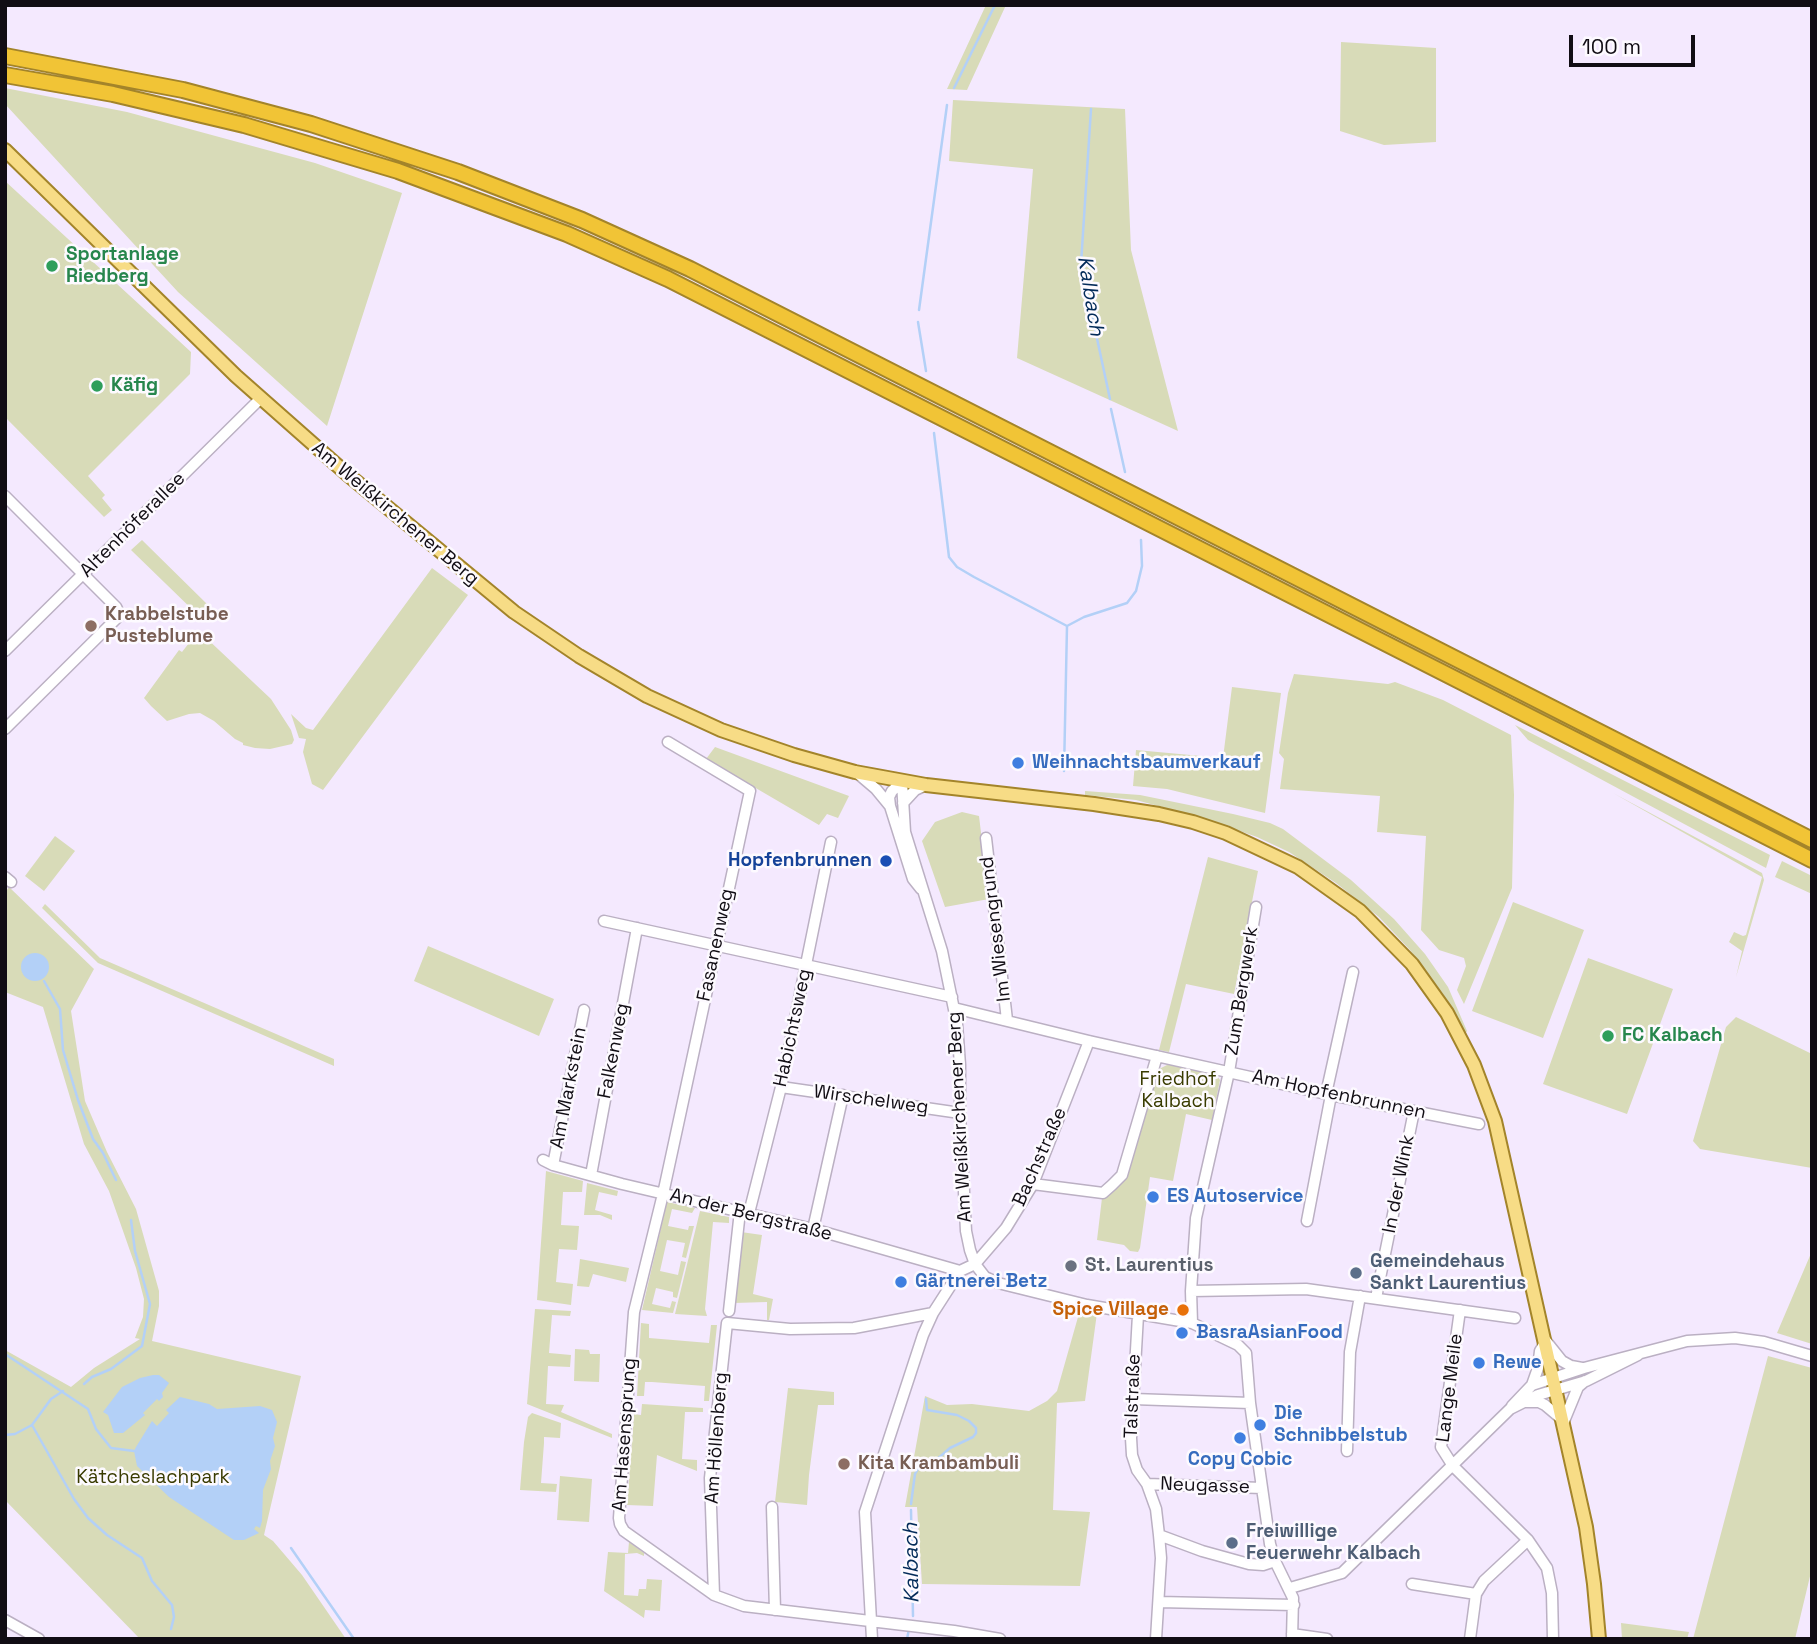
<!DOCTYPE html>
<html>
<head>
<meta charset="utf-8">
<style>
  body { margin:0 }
  #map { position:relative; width:1817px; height:1644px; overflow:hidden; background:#f4e9fe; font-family:"Space Grotesk",sans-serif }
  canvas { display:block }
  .frame { position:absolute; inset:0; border:7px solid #110d14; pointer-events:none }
  .scale { position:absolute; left:1569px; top:35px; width:126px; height:32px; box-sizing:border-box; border:4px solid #110d14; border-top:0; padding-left:9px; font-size:21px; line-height:24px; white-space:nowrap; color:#110d14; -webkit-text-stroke:5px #fdfaff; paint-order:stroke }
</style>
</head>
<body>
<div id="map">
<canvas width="1817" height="1644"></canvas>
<div class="frame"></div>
<div class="scale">100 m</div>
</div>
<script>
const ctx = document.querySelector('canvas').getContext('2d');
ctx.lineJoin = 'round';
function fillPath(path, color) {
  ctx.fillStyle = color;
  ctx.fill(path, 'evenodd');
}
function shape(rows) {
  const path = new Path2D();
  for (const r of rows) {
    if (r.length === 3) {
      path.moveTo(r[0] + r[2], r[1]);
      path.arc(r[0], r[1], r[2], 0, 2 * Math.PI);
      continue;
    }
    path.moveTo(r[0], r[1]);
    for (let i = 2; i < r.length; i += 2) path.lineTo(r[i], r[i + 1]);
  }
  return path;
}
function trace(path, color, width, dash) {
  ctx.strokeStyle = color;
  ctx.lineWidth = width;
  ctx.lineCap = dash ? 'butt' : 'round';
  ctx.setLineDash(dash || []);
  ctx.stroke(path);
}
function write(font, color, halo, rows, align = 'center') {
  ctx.font = font + ' "Space Grotesk",sans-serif';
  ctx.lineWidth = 5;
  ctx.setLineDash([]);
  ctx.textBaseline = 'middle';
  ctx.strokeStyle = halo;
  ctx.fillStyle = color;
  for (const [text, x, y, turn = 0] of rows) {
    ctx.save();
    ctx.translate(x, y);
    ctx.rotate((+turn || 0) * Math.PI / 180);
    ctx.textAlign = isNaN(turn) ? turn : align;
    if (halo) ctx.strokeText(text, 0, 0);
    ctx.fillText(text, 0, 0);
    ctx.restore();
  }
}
const green = shape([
  [986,5,1006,5,967,90,947,89],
  [1341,42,1436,48,1436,142,1384,145,1340,131],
  [5,88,127,112,315,163,402,193,327,426,178,292,5,104],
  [953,100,1125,109,1131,250,1178,431,1017,358,1033,169,949,161],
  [5,181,191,352,190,374,88,476,105,495,102,498,112,510,104,517,5,417],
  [142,540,208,605,200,617,131,550],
  [432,568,468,595,323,790,312,784,303,752,306,739,299,738,291,714,306,728,313,730],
  [196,634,202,634,271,699,291,730,294,740,292,744,270,749,255,748,243,745,243,743,235,739,214,721,200,713,189,714,167,721,151,706,144,698,179,650,182,652],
  [1294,674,1388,684,1395,682,1443,700,1511,735,1514,795,1512,888,1464,1004,1457,990,1466,966,1464,958,1439,950,1421,930,1426,836,1377,832,1380,796,1280,789,1284,759,1279,753,1288,693],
  [1232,687,1281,693,1265,813,1167,789,1133,786,1136,750,1223,758],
  [1515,725,1770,855,1766,868,1528,740],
  [715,747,849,796,838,818,827,814,819,825,706,759],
  [1085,791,1140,795,1233,814,1270,823,1283,829,1351,880,1394,919,1425,954,1448,987,1467,1031,1465,1034,1443,994,1410,950,1379,917,1336,883,1289,852,1257,837,1206,819,1136,800,1085,795],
  [1613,793,1762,873,1764,880,1736,977,1742,951,1729,942,1734,932,1743,936,1746,935,1762,877],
  [962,812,979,816,989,899,945,907,922,841,935,822],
  [55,836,75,851,44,891,25,876],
  [1208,857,1258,871,1234,994,1186,984,1169,1052,1159,1050],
  [1782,861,1812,876,1812,894,1775,877],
  [9,887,94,969,71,1011,76,1043,85,1101,107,1152,136,1209,159,1291,159,1306,152,1341,301,1376,264,1535,273,1541,302,1575,346,1639,140,1639,5,1500,5,1350,71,1387,94,1368,140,1339,135,1338,143,1317,144,1299,136,1268,109,1191,84,1144,43,1007,5,992,5,893],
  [1513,902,1584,930,1543,1038,1472,1011],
  [45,904,100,958,334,1059,334,1066,98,963,42,908],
  [428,946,554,999,539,1036,414,981],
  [1588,958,1673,989,1627,1114,1543,1084],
  [1736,1017,1812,1054,1812,1168,1700,1149,1693,1141,1726,1027],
  [1169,1064,1217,1076,1220,1080,1212,1120,1186,1114,1173,1181,1150,1177,1140,1248,1138,1252,1130,1251,1124,1245,1097,1240,1102,1198,1125,1177,1159,1069],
  [546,1171,583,1181,582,1192,563,1192,561,1225,579,1226,577,1250,559,1249,556,1282,573,1284,571,1305,537,1300],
  [587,1183,618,1191,617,1196,599,1192,595,1210,612,1215,612,1220,600,1215,584,1215],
  [667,1202,695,1208,692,1213,672,1209,668,1226,688,1230,689,1226,694,1226,686,1258,682,1257,685,1243,667,1240,660,1271,678,1275,681,1261,686,1262,677,1298,673,1297,673,1292,656,1288,652,1304,670,1308,672,1301,676,1302,673,1313,642,1310],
  [700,1211,729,1217,729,1223,713,1222,705,1309,707,1316,675,1314],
  [741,1232,762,1235,753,1294,773,1299,769,1320,767,1320,767,1302,734,1303],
  [1812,1251,1812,1344,1777,1333],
  [580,1259,629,1268,626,1282,593,1274,589,1287,577,1286],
  [535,1309,571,1311,570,1316,552,1315,549,1353,571,1355,570,1367,548,1366,546,1404,564,1405,561,1412,612,1434,612,1438,527,1404],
  [1080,1310,1097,1313,1085,1401,1057,1403,1053,1510,1090,1512,1080,1586,922,1584,917,1507,905,1507,925,1396,947,1405,972,1404,1029,1411,1047,1401,1057,1391],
  [641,1323,649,1324,649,1338,709,1343,711,1325,717,1325,709,1401,704,1401,705,1386,652,1382,645,1382,644,1396,637,1396],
  [575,1349,589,1350,590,1354,600,1354,599,1382,574,1381],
  [1768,1356,1812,1368,1812,1568,1795,1639,1693,1639],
  [788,1388,834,1392,834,1405,818,1405,809,1475,807,1505,775,1502],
  [642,1404,703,1408,703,1412,685,1412,682,1459,697,1460,697,1471,657,1455,653,1506,627,1505,634,1414,641,1415],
  [532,1413,561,1423,560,1438,544,1437,544,1443,541,1483,557,1484,556,1492,520,1490,524,1442,528,1417],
  [560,1476,592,1479,589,1522,557,1520],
  [629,1542,644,1553,644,1556,637,1553,625,1554,624,1595,638,1596,639,1589,646,1589,647,1579,662,1580,660,1611,645,1610,644,1618,604,1591,608,1552,628,1553],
  [1621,1623,1689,1632,1687,1639,1622,1639]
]);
const water = shape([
  [35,967,14],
  [153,1375,159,1375,169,1383,162,1393,163,1397,159,1401,157,1399,143,1413,145,1415,123,1433,114,1433,108,1415,103,1412,122,1387,140,1378],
  [180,1397,209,1404,217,1409,260,1406,272,1410,277,1422,273,1438,275,1446,270,1461,271,1469,263,1490,262,1521,260,1528,256,1526,254,1529,259,1533,244,1540,234,1540,169,1497,137,1466,134,1451,136,1447,152,1421,157,1426,169,1413,166,1410]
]);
const stream = shape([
  [954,88,995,5],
  [1091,109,1081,264,1110,399],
  [919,310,947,105],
  [918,322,926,371],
  [1111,409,1125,472],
  [934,433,949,557,957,567,974,577,1067,626,1064,771],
  [1067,626,1084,617,1127,603,1136,591,1142,566,1141,540],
  [44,981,60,1009,63,1050,78,1100,93,1139,103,1153,116,1180],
  [5,1354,88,1409,96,1429,111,1448,134,1451],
  [84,1384,92,1377,111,1369,142,1346,150,1304,135,1251,131,1220],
  [32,1425,74,1499,88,1518,107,1535,142,1558,152,1581,172,1605,174,1617,171,1629],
  [5,1435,15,1434,32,1425,51,1399,63,1391],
  [911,1504,915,1474,919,1467,935,1461,950,1448,973,1437,976,1433,976,1428,969,1421,957,1415,927,1410,926,1399],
  [911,1510,913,1616],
  [291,1548,354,1639],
  [907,1639,909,1629]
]);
const minor = shape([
  [5,496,116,607,119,613,117,618,5,729],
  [5,651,260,399],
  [668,742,750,791,663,1194,634,1312,619,1518,620,1524,624,1531,714,1595,744,1606,954,1631,1000,1639],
  [856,772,876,789,890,806],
  [902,782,905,832,942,951,957,1024,960,1065,960,1113,966,1231,970,1250,975,1264,985,1277,998,1283,1087,1305,1192,1323,1238,1345,1246,1353,1250,1403,1270,1544,1275,1561,1293,1598,1292,1639],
  [902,782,892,791,889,797,890,806,913,879,921,889],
  [903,803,915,790,926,785],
  [986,838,1007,1020],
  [5,877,11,882],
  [604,921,952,997],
  [954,1008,1089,1041,1331,1095,1479,1124],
  [781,1087,960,1113],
  [1326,1094,1353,972],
  [543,1160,553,1165,622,1184,813,1229,960,1271],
  [553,1165,584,1010],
  [591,1175,637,928],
  [1033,1184,1103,1193,1112,1185,1122,1175,1157,1056],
  [749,1213,781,1087,831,842],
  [1307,1221,1331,1095],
  [813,1229,843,1095],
  [1191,1291,1306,1289,1515,1318],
  [1376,1298,1414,1111],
  [1460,1310,1441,1447,1453,1466,1528,1540,1547,1568,1552,1593,1553,1639],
  [729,1311,740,1211],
  [1138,1315,1131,1438,1132,1455,1137,1470,1147,1484,1156,1509,1159,1535,1161,1558,1156,1639],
  [1192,1323,1191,1291,1196,1218,1229,1072,1256,907],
  [1532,1385,1538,1368,1540,1351,1546,1341,1562,1361,1571,1366,1582,1368],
  [1133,1399,1250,1403],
  [1526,1402,1539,1402,1545,1405,1564,1421,1578,1387,1585,1381],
  [1512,1406,1532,1385,1584,1368,1687,1341,1735,1338,1764,1342,1812,1356],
  [1347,1451,1350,1352,1360,1296],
  [1147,1484,1262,1488],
  [772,1507,775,1610],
  [1159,1535,1202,1551,1249,1564,1263,1565,1275,1561],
  [1412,1584,1476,1594,1484,1581,1528,1540],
  [1290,1588,1342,1573,1510,1409,1538,1395,1586,1381,1638,1355],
  [714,1595,710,1478,727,1323,790,1329,854,1328,933,1313],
  [1159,1602,1294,1605],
  [5,1620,39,1639],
  [1292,1634,1327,1639],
  [872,1639,865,1512,923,1335,933,1313,960,1271,975,1264,1006,1228,1033,1184,1089,1041],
  [1470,1639,1476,1594]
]);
const major = shape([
  [5,150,236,376,347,474,514,612,579,656,647,696,721,730,794,755,855,772,926,785,1094,804,1159,814,1193,822,1226,833,1298,867,1360,911,1412,964,1447,1013,1474,1065,1495,1121,1586,1527,1594,1584,1599,1639]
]);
const highway = shape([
  [5,56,183,90,311,124,458,172,582,220,690,269,1812,840],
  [5,75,113,94,244,125,398,171,567,234,668,279,1812,860]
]);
const markers = [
  [52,266,7,"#2e9e5b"],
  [97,386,7,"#2e9e5b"],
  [91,626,7,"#8d6e63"],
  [1018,763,7,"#3f7fe0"],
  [886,861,7,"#1a4fb4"],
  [1608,1036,7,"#2e9e5b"],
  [1153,1197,7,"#3f7fe0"],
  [1071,1266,7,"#6b7280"],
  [1356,1273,7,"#5c6f8a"],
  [901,1282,7,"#3f7fe0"],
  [1183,1310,7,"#e8710a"],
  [1182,1333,7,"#3f7fe0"],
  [1479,1363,7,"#3f7fe0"],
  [1260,1425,7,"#3f7fe0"],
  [1240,1438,7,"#3f7fe0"],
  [844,1464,7,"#8d6e63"],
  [1232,1543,7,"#5c6f8a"]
];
const leisureNames = [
  ["Sportanlage",66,255],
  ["Riedberg",66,277],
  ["Käfig",111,386],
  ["FC Kalbach",1622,1036]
];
const streetNames = [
  ["Am Weißkirchener Berg",395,514,40],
  ["Altenhöferallee",133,525,-45],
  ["Im Wiesengrund",996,929,-97],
  ["Fasanenweg",716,945,-78],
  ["Zum Bergwerk",1242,991,-81],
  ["Habichtsweg",793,1028,-78],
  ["Falkenweg",614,1051,-79],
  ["Am Markstein",569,1088,-79],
  ["Am Hopfenbrunnen",1339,1095,12],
  ["Wirschelweg",871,1100,8],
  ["Am Weißkirchener Berg",960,1117,-93],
  ["Bachstraße",1040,1157,-66],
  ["In der Wink",1399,1184,-79],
  ["An der Bergstraße",751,1215,14],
  ["Lange Meile",1450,1388,-83],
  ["Talstraße",1133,1396,-88],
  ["Am Hasensprung",625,1435,-86],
  ["Am Höllenberg",717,1438,-86],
  ["Neugasse",1205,1486,2]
];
const educationNames = [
  ["Krabbelstube",105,615],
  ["Pusteblume",105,637],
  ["Kita Krambambuli",858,1464]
];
const shopNames = [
  ["Weihnachtsbaumverkauf",1032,763],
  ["ES Autoservice",1167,1197],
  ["Gärtnerei Betz",915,1282],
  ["BasraAsianFood",1196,1333],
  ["Rewe",1493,1363],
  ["Die",1274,1414],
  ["Schnibbelstub",1274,1436],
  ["Copy Cobic",1240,1460,"center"]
];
const transitNames = [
  ["Hopfenbrunnen",872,861]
];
const parkNames = [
  ["Friedhof",1178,1080],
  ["Kalbach",1178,1102],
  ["Kätcheslachpark",153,1478]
];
const serviceNames = [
  ["Gemeindehaus",1370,1262],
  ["Sankt Laurentius",1370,1284],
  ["Freiwillige",1246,1532],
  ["Feuerwehr Kalbach",1246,1554]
];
const worshipNames = [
  ["St. Laurentius",1085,1266]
];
const foodNames = [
  ["Spice Village",1169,1310]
];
const waterNames = [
  ["Kalbach",1090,296,81],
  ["Kalbach",912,1563,-91]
];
fillPath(green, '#d8dbb8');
fillPath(water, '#b3d0f7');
trace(stream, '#b3d0f7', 2.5);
trace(minor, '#bbb0c3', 13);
trace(major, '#a3842a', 16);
trace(highway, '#a3842a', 18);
trace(minor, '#fff', 10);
trace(major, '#f7dc86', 12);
trace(highway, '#f1c436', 14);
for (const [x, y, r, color] of markers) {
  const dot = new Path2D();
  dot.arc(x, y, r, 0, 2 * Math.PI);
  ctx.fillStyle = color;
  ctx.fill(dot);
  trace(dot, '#fdfaff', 2.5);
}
write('bold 19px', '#27864d', '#fdfaff', leisureNames, 'left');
write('19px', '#110d14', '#fdfaff', streetNames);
write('bold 19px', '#785e54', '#fdfaff', educationNames, 'left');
write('bold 19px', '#366cbe', '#fdfaff', shopNames, 'left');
write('bold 19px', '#164399', '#fdfaff', transitNames, 'right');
write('19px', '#393b01', '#fdfaff', parkNames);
write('bold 19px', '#4e5e75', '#fdfaff', serviceNames, 'left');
write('bold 19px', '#5b616d', '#fdfaff', worshipNames, 'left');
write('bold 19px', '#c56008', '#fdfaff', foodNames, 'right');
write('italic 21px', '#032b59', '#fdfaff', waterNames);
</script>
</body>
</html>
